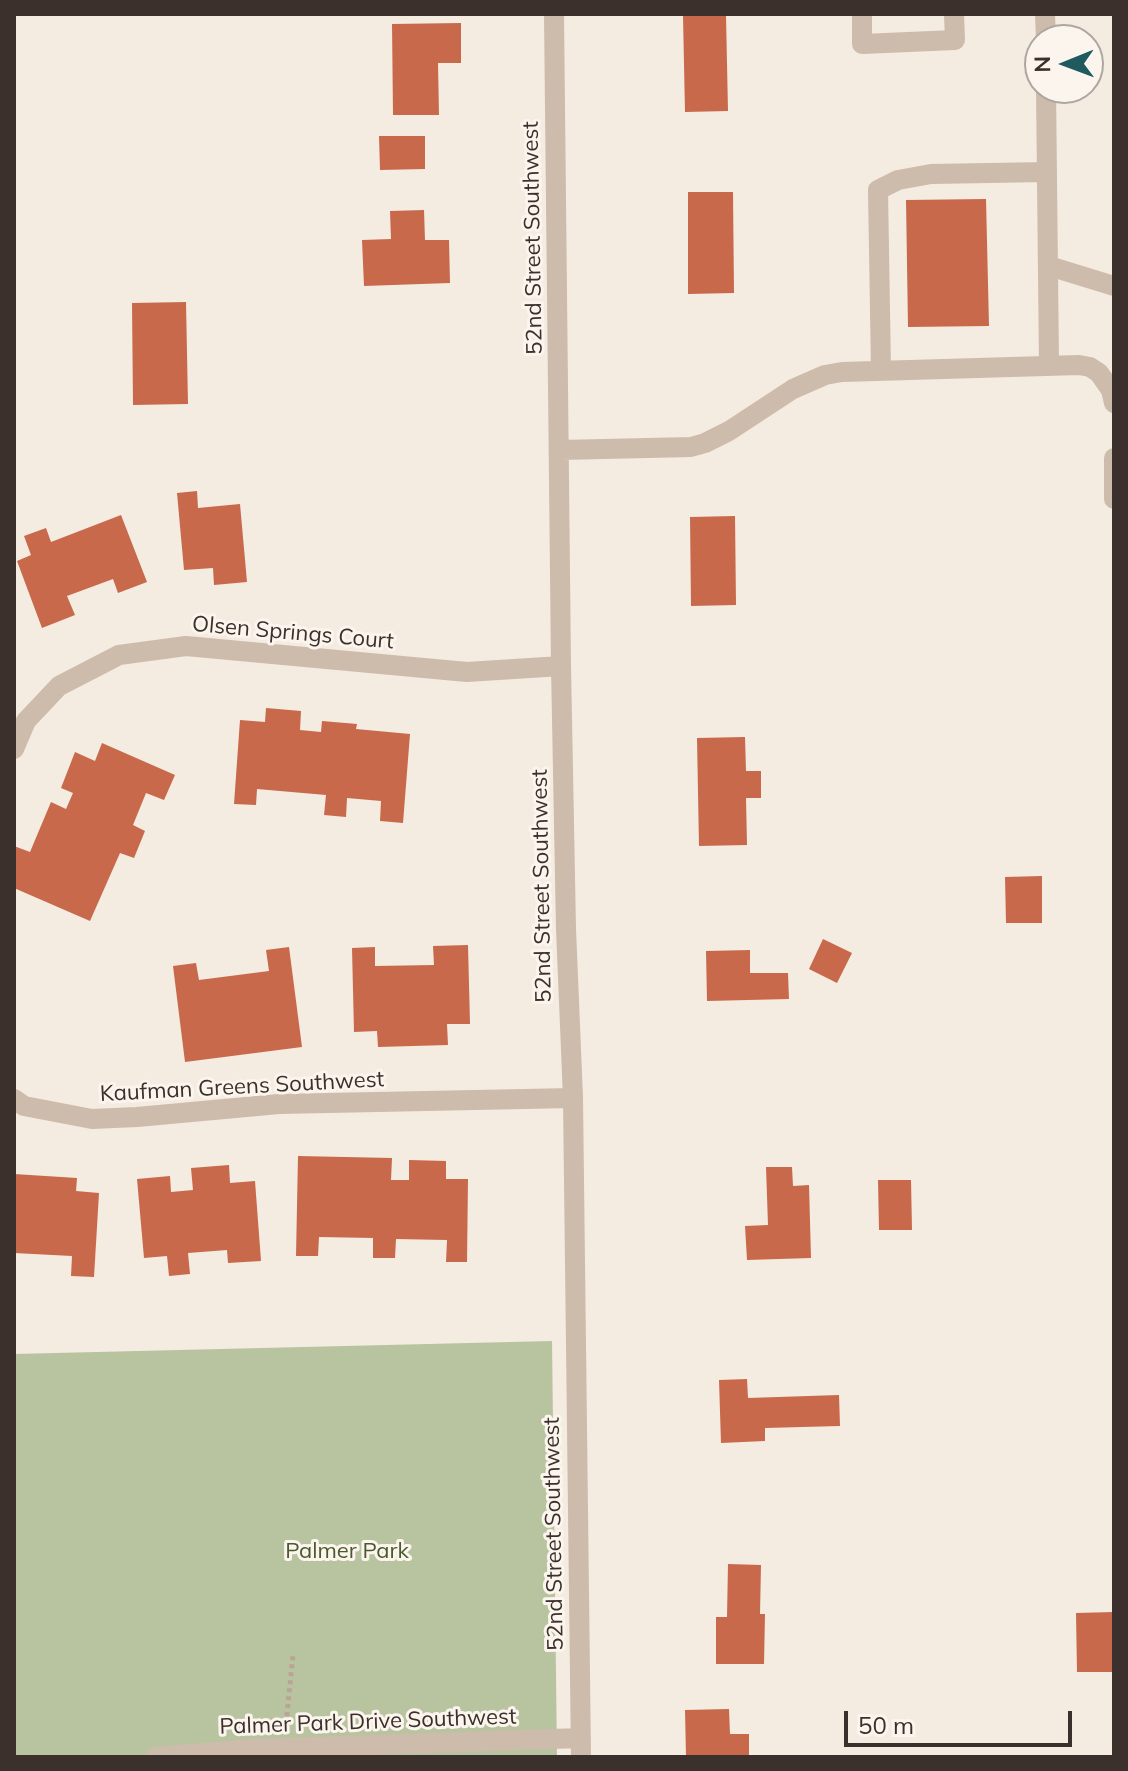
<!DOCTYPE html>
<html>
<head>
<meta charset="utf-8">
<style>
  body { margin:0 }
  #map { position:relative; width:1128px; height:1771px; overflow:hidden; background:#f4ebe1; font-family:Mulish,sans-serif }
  canvas { display:block }
  .frame { position:absolute; inset:0; border:16px solid #3b302b; pointer-events:none }
  .north { position:absolute; left:1024px; top:24px; width:80px; height:80px; box-sizing:border-box; background:#fbf5ee; border:2px solid #aea6a0; border-radius:50%; rotate:269deg; font-size:22px; font-weight:700; line-height:32px; text-align:center; color:#3b302b }
  .north::after { content:''; display:block; margin:auto; width:28px; height:36px; background:#1f5a5e; clip-path:polygon(50% 0,100% 100%,50% 72%,0 100%) }
  .scale { position:absolute; left:844px; top:1711px; width:228px; height:36px; box-sizing:border-box; border:4px solid #3b302b; border-top:0; padding-left:10px; font-size:24px; line-height:28px; white-space:nowrap; color:#3b302b; -webkit-text-stroke:6px #fbf5ee; paint-order:stroke }
</style>
</head>
<body>
<div id="map">
<canvas width="1128" height="1771"></canvas>
<div class="frame"></div>
<div class="north">N</div>
<div class="scale">50 m</div>
</div>
<script>
const ctx = document.querySelector('canvas').getContext('2d');
ctx.lineJoin = 'round';
function fillPath(path, color) {
  ctx.fillStyle = color;
  ctx.fill(path, 'evenodd');
}
function shape(rows) {
  const path = new Path2D();
  for (const r of rows) {
    path.moveTo(r[0], r[1]);
    for (let i = 2; i < r.length; i += 2) path.lineTo(r[i], r[i + 1]);
  }
  return path;
}
function trace(path, color, width, dash) {
  ctx.strokeStyle = color;
  ctx.lineWidth = width;
  ctx.lineCap = dash ? 'butt' : 'round';
  ctx.setLineDash(dash || []);
  ctx.stroke(path);
}
function write(font, color, halo, rows, align = 'center') {
  ctx.font = font + ' Mulish,sans-serif';
  ctx.lineWidth = 6;
  ctx.setLineDash([]);
  ctx.textBaseline = 'middle';
  ctx.strokeStyle = halo;
  ctx.fillStyle = color;
  for (const [text, x, y, turn = 0] of rows) {
    ctx.save();
    ctx.translate(x, y);
    ctx.rotate((+turn || 0) * Math.PI / 180);
    ctx.textAlign = isNaN(turn) ? turn : align;
    if (halo) ctx.strokeText(text, 0, 0);
    ctx.fillText(text, 0, 0);
    ctx.restore();
  }
}
const green = shape([
  [552,1341,557,1757,14,1757,14,1354]
]);
const building = shape([
  [726,15,728,111,685,112,683,16],
  [461,23,461,63,438,63,439,115,393,115,392,24],
  [379,136,425,136,425,169,380,170],
  [688,192,733,192,734,293,688,294],
  [986,199,989,326,908,327,906,200],
  [424,210,425,240,449,240,450,283,364,286,362,240,391,239,390,211],
  [186,302,188,404,133,405,132,303],
  [197,491,198,508,240,504,247,582,214,585,213,568,184,570,177,493],
  [121,515,147,582,118,593,113,579,67,596,75,615,42,628,17,561,31,555,24,536,46,528,51,542],
  [735,516,736,605,691,606,690,517],
  [266,708,301,711,300,730,321,732,322,721,357,724,356,729,410,734,403,823,380,821,381,801,347,798,346,817,324,815,326,795,257,789,256,805,234,804,240,720,265,722],
  [745,737,746,771,761,771,761,798,746,798,747,845,699,846,697,738],
  [102,743,175,775,164,800,146,793,133,825,145,831,134,858,120,853,90,921,14,888,14,846,30,852,51,802,66,809,73,793,61,788,75,752,95,761],
  [1042,876,1042,923,1006,923,1005,877],
  [823,939,852,953,837,983,809,969],
  [468,945,470,1024,447,1024,448,1045,378,1047,377,1031,354,1032,352,948,375,947,375,966,434,965,433,946],
  [289,947,302,1047,185,1062,173,966,196,963,199,980,269,971,266,950],
  [750,950,750,973,788,973,789,999,707,1001,706,951],
  [298,1156,392,1158,391,1180,409,1180,409,1160,446,1161,446,1179,468,1179,467,1262,446,1262,447,1240,396,1239,395,1258,373,1258,373,1238,319,1237,318,1256,296,1256],
  [229,1165,230,1183,255,1181,261,1261,228,1263,227,1250,188,1253,190,1274,169,1276,167,1256,144,1258,137,1179,170,1176,171,1192,193,1190,191,1168],
  [766,1167,792,1167,793,1186,809,1185,811,1258,747,1260,745,1226,768,1225],
  [14,1174,77,1178,76,1191,99,1193,94,1277,71,1276,72,1256,14,1253],
  [878,1180,911,1180,912,1230,879,1230],
  [747,1379,748,1398,839,1395,840,1426,765,1428,765,1441,721,1443,719,1380],
  [728,1564,761,1565,760,1614,765,1614,764,1664,716,1664,716,1617,727,1617],
  [1114,1612,1114,1672,1077,1672,1076,1613],
  [729,1709,730,1734,749,1734,749,1757,686,1757,685,1710]
]);
const path = shape([
  [286,1724,293,1655]
]);
const minor = shape([
  [554,14,561,666,566,929,573,1098,581,1757],
  [862,14,862,44,955,40,954,14],
  [1045,14,1046,40],
  [1046,88,1049,365],
  [1049,266,1114,286],
  [881,371,878,190,898,180,931,174,1047,172],
  [560,450,691,447,705,443,729,431,793,389,825,375,842,372,1079,365,1090,367,1099,373,1111,390,1114,403],
  [1114,458,1114,499],
  [14,749,26,721,59,686,119,655,186,646,467,672,561,666],
  [14,1099,24,1106,92,1119,137,1117,279,1104,573,1098],
  [156,1757,251,1749,581,1738]
]);
const streetNames = [
  ["52nd Street Southwest",533,238,-91],
  ["Olsen Springs Court",293,633,5],
  ["52nd Street Southwest",542,886,-91],
  ["Kaufman Greens Southwest",242,1087,-3],
  ["52nd Street Southwest",554,1534,-91],
  ["Palmer Park Drive Southwest",368,1722,-2]
];
const parkNames = [
  ["Palmer Park",347,1551]
];
fillPath(green, '#b8c4a0');
fillPath(building, '#c8694b');
trace(path, '#b9a596', 5, [4, 4]);
trace(minor, '#cdbbac', 20);
write('22px', '#3b302b', '#fbf5ee', streetNames);
write('22px', '#4a5a2e', '#fbf5ee', parkNames);
</script>
</body>
</html>
